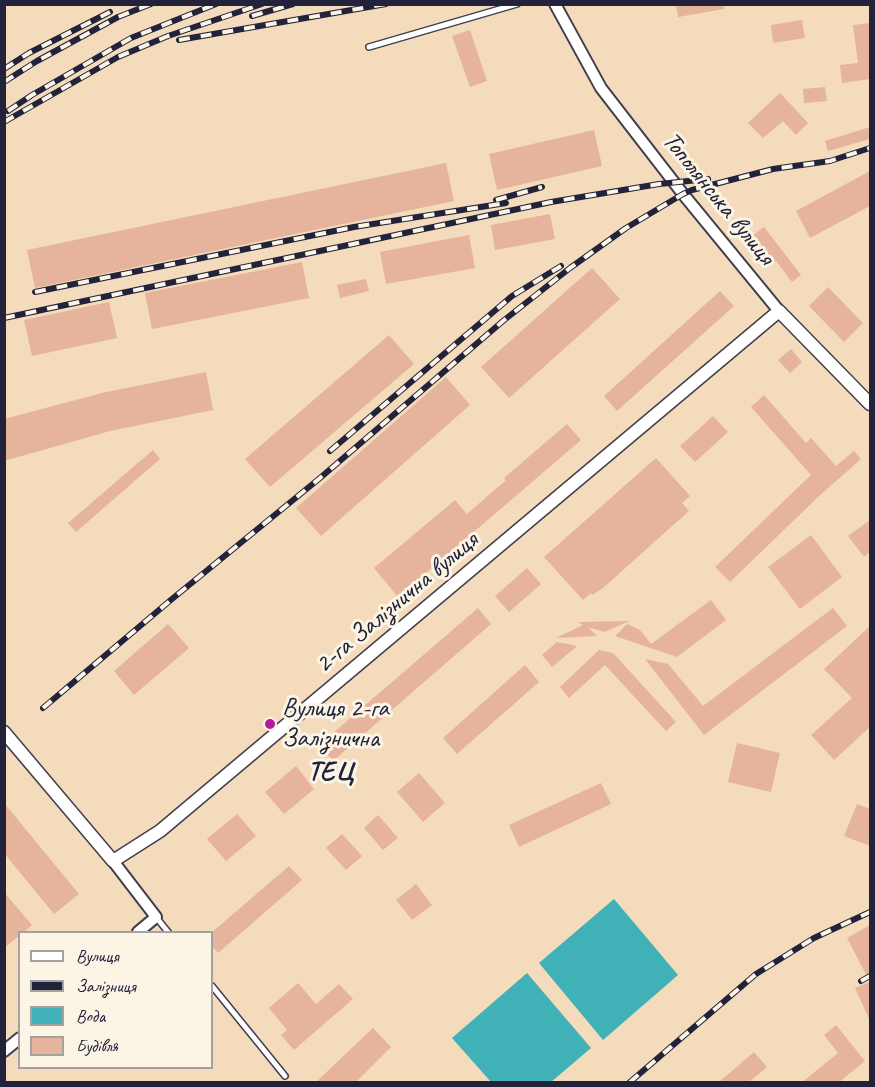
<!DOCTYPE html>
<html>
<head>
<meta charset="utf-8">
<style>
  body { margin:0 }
  #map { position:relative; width:875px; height:1087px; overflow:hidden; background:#f3dbbc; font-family:Caveat,sans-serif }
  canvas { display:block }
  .frame { position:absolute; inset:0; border:6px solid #22223b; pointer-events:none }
  .legend { position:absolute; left:18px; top:931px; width:195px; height:138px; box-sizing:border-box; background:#fcf5e5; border:2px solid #a5a1a1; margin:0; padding:8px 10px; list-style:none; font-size:18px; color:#22223b }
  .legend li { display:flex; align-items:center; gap:12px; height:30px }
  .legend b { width:30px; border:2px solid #a5a1a1 }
</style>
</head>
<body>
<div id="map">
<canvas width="875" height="1087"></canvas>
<div class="frame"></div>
<ul class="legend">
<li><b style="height:8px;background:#fff"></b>Вулиця</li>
<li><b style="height:8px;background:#22223b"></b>Залізниця</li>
<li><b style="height:16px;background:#40b1b7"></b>Вода</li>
<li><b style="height:16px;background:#e6b39c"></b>Будівля</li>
</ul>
</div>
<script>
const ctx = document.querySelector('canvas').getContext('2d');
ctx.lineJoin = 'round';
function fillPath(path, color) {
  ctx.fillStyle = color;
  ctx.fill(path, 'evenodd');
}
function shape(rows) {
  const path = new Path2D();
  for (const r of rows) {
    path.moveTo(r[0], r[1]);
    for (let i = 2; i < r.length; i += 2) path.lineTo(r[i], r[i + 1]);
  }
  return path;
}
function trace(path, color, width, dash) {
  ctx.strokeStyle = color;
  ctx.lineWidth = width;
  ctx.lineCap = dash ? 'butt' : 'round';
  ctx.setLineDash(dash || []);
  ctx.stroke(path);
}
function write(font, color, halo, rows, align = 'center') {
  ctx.font = font + ' Caveat,sans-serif';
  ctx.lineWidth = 6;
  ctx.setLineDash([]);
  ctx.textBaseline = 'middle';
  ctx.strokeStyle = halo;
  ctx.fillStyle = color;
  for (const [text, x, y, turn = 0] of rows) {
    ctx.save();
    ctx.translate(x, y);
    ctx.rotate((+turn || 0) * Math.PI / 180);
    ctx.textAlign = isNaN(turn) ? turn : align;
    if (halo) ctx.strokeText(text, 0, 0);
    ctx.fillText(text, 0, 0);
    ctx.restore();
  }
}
const water = shape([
  [614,899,678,975,603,1040,539,963],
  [527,973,591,1048,551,1082,491,1082,452,1038]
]);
const building = shape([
  [676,4,723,4,724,9,678,17],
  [802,20,805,38,773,43,771,25],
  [870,23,870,79,842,83,840,65,858,63,853,25],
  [470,30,487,81,470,87,452,36],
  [825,87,827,101,804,103,803,89],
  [780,93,808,123,796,135,783,121,763,138,748,123],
  [870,127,870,139,828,151,825,141],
  [594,130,602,166,497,190,489,154],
  [446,163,454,201,35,288,27,250],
  [870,171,870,206,810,238,796,211],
  [550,214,555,239,495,250,491,225],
  [764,227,801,275,792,282,776,261,769,267,748,239],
  [469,235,475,268,386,284,380,252],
  [302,262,309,298,152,329,145,293],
  [592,268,620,299,509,398,481,367],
  [366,279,369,291,340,298,337,285],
  [828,287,863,323,844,342,809,306],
  [720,291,734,306,617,411,604,396],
  [109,302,117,338,32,356,24,320],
  [389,335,414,364,270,487,245,459],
  [791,349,802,362,790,373,778,360],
  [206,372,213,410,110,431,4,461,4,419,102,393],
  [446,377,470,405,321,536,296,508],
  [764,395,806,443,811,438,836,466,854,451,861,459,818,497,730,582,715,567,811,475,751,407],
  [713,416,728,432,695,462,680,446],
  [567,424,581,440,398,597,374,568,455,500,467,514,506,480,504,478],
  [153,450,160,459,76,532,68,523],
  [656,458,690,496,682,503,689,511,603,588,592,595,591,593,583,600,544,557],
  [870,520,870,552,864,557,848,536],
  [811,535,842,577,800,609,768,567],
  [527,568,541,584,509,612,495,596],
  [711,600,726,620,677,657,615,636,627,624,640,630,651,644],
  [478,608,491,624,333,761,319,745],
  [833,608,847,626,704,735,645,659,668,664,703,706],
  [630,621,604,632,588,627,597,636,556,638,583,625,578,622],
  [168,624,189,648,134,695,114,671],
  [870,626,870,727,834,760,811,735,852,698,824,669],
  [557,642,577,646,552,667,542,655],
  [599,650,613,653,676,722,666,731,605,665,569,698,560,687],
  [525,665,539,682,457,754,443,738],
  [737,743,780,753,771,792,728,782],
  [296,766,314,789,284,814,265,792],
  [419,773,445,803,423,822,397,792],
  [601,783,611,804,519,847,509,825],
  [4,803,79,894,54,914,4,853],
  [857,804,870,809,870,846,844,836],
  [237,814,256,836,226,861,207,839],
  [378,815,398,838,383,850,364,828],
  [342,834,362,856,346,870,326,848],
  [289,866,302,880,218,953,212,946,211,933],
  [416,884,432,905,412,920,396,900],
  [4,892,32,925,23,933,20,933,20,935,4,948],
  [870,925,870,1021,855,988,870,982,847,938],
  [298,983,316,1004,339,984,353,999,294,1050,281,1035,287,1030,269,1008],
  [836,1025,865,1061,838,1083,801,1083,838,1053,824,1035],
  [373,1028,391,1047,355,1083,315,1083],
  [754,1052,767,1067,748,1083,718,1083]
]);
const service = shape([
  [369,47,517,4],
  [156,917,168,932],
  [212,986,285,1076]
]);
const minor = shape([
  [555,4,601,88,683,194,779,311],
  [113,861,156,917,138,932],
  [4,1051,20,1038]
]);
const tertiary = shape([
  [4,732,113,861,160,831,779,311,870,404]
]);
const rail = shape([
  [252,16,293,4],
  [179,40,386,4],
  [4,69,29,53,110,12],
  [4,82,37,61,118,17,151,4],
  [8,111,32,95,131,38,216,4],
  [4,122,118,57,168,36,262,4],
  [496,200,542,187],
  [35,292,354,227,506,203],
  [4,318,551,202,659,184,708,179],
  [330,451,512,296,561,266],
  [43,708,172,599,320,478,503,321,570,268,626,228,683,194,692,190,773,169,830,161,870,148],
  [861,981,870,976],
  [630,1082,756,974,814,938,870,912]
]);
const markers = [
  [270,724,6,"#b5179e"]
];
const streetNames = [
  ["Тополянська вулиця",718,199,51],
  ["2-га Залізнична вулиця",397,603,-40]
];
const poiNames = [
  ["Вулиця 2-га",282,709],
  ["Залізнична",282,739]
];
const neighbourhoodNames = [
  ["ТЕЦ",331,773]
];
fillPath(water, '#40b1b7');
fillPath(building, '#e6b39c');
trace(service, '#413e4e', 8);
trace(minor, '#413e4e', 14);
trace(tertiary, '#413e4e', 15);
trace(service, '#fff', 5);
trace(minor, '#fff', 10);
trace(tertiary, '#fff', 12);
trace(rail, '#22223b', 6);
trace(rail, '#fcf5e5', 4, [11]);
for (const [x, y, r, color] of markers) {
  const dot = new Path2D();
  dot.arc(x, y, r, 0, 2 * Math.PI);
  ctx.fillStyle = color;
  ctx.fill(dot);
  trace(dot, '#fcf5e5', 2);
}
write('26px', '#22223b', '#fcf5e5', streetNames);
write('26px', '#22223b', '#fcf5e5', poiNames, 'left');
write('bold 27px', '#22223b', '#fcf5e5', neighbourhoodNames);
</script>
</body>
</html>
